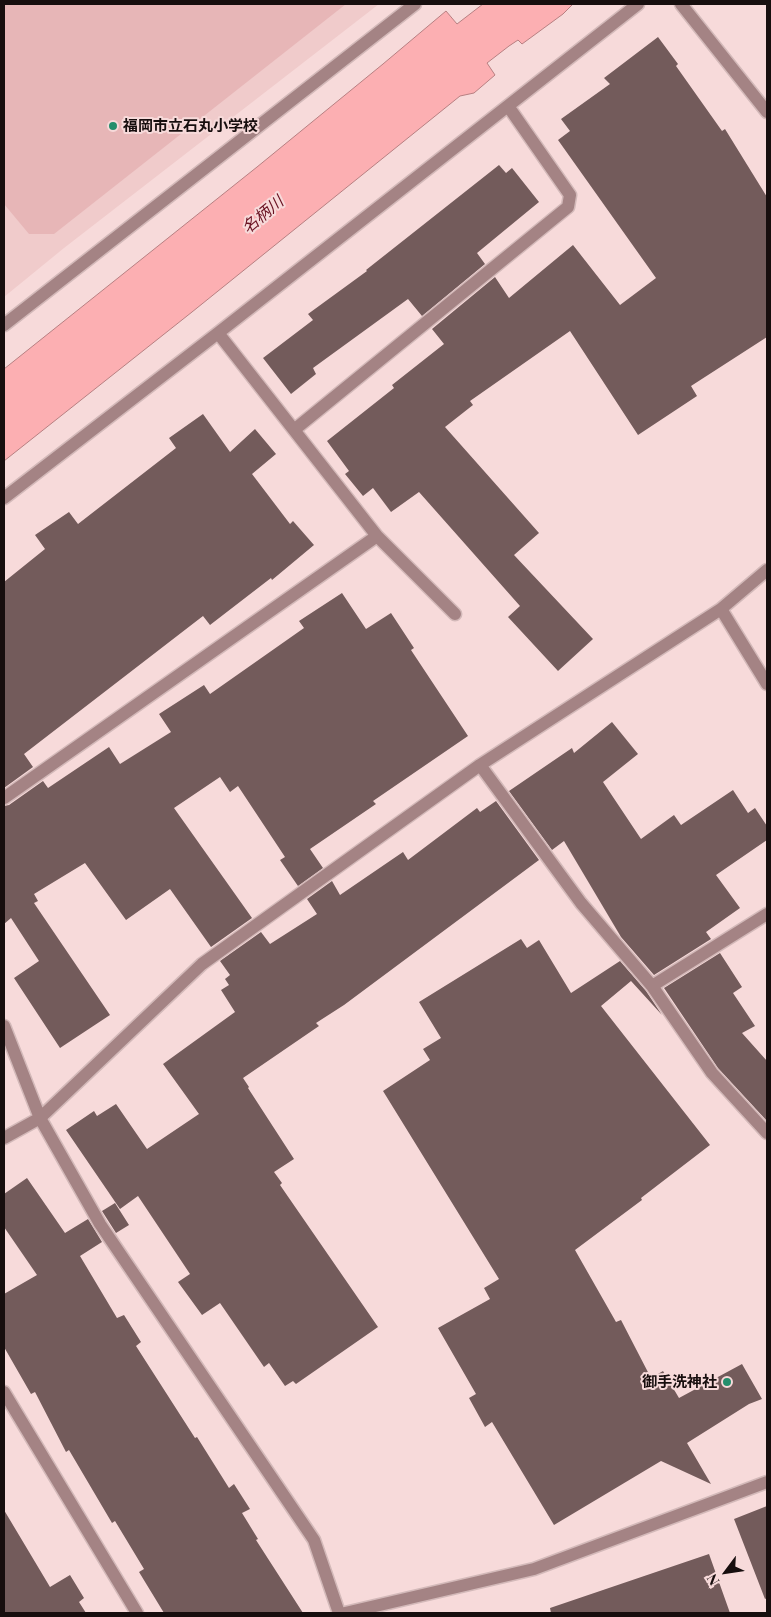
<!DOCTYPE html>
<html>
<head>
<meta charset="utf-8">
<style>
  body { margin:0 }
  #map { position:relative; width:771px; height:1617px; overflow:hidden; background:#f7dada; font-family:"Playfair Display",serif }
  canvas { display:block }
  .frame { position:absolute; inset:0; border:5px solid #170e0e; pointer-events:none }
  .north { position:absolute; left:701px; top:1547px; width:50px; height:50px; -webkit-text-stroke:4px #f7dada; paint-order:stroke; rotate:239deg; font-size:14px; font-weight:700; line-height:20px; text-align:center; color:#170e0e }
  .north::after { content:''; display:block; margin:auto; width:18px; height:22px; background:#170e0e; clip-path:polygon(50% 0,100% 100%,50% 72%,0 100%) }
</style>
</head>
<body>
<div id="map">
<canvas width="771" height="1617"></canvas>
<div class="frame"></div>
<div class="north">N</div>
</div>
<script>
const ctx = document.querySelector('canvas').getContext('2d');
ctx.lineJoin = 'round';
function fillPath(path, color) {
  ctx.fillStyle = color;
  ctx.fill(path, 'evenodd');
}
function shape(rows) {
  const path = new Path2D();
  for (const r of rows) {
    path.moveTo(r[0], r[1]);
    for (let i = 2; i < r.length; i += 2) path.lineTo(r[i], r[i + 1]);
  }
  return path;
}
function trace(path, color, width, dash) {
  ctx.strokeStyle = color;
  ctx.lineWidth = width;
  ctx.lineCap = dash ? 'butt' : 'round';
  ctx.setLineDash(dash || []);
  ctx.stroke(path);
}
function write(font, color, halo, rows, align = 'center') {
  ctx.font = font + ' "Playfair Display","Noto Sans JP",serif';
  ctx.lineWidth = 4;
  ctx.setLineDash([]);
  ctx.textBaseline = 'middle';
  ctx.strokeStyle = halo;
  ctx.fillStyle = color;
  for (const [text, x, y, turn = 0] of rows) {
    ctx.save();
    ctx.translate(x, y);
    ctx.rotate((+turn || 0) * Math.PI / 180);
    ctx.textAlign = isNaN(turn) ? turn : align;
    if (halo) ctx.strokeText(text, 0, 0);
    ctx.fillText(text, 0, 0);
    ctx.restore();
  }
}
const built = shape([
  [4,4,379,4,64,248,4,297]
]);
const green = shape([
  [4,4,346,4,54,234,29,234,4,204]
]);
const water = shape([
  [483,4,573,4,563,14,522,44,518,40,509,46,487,63,495,75,474,93,460,96,192,312,4,461,4,369,257,167,383,64,446,11,457,24,483,4]
]);
const building = shape([
  [658,37,678,64,676,66,722,131,725,129,767,197,767,337,691,386,697,396,638,435,570,331,470,401,473,405,445,427,539,533,514,555,593,639,558,671,508,617,520,606,419,492,391,512,373,488,363,496,345,474,349,471,327,441,394,388,392,385,444,344,432,329,495,277,509,298,573,245,620,305,656,278,558,140,570,131,561,119,610,84,604,78],
  [499,165,506,173,512,168,539,202,477,253,485,264,422,316,408,299,313,368,316,374,291,394,263,358,313,320,308,314,367,271,366,270],
  [203,414,230,452,255,429,276,454,252,474,290,524,293,521,314,545,272,580,271,578,210,625,203,616,24,754,33,767,4,788,4,582,45,549,35,535,69,512,78,524,176,448,169,438],
  [342,593,366,629,391,613,414,648,411,650,468,736,373,801,376,804,310,849,323,868,298,886,280,860,285,857,238,786,230,792,220,777,174,808,252,918,211,947,170,889,126,920,85,863,34,894,38,901,34,903,110,1015,60,1048,14,978,39,961,11,918,4,924,4,806,9,805,43,781,48,788,109,747,120,764,171,732,159,714,204,685,210,694,304,628,299,621],
  [612,722,638,754,603,782,641,839,674,815,681,825,733,790,748,813,755,808,767,826,767,840,716,875,740,908,706,932,711,939,654,975,621,937,564,841,552,850,509,791,572,748,574,753],
  [496,801,539,860,344,1005,316,1023,319,1026,243,1078,249,1087,248,1088,294,1159,274,1172,282,1183,280,1185,378,1327,296,1384,293,1381,285,1386,269,1363,264,1367,220,1303,202,1315,178,1282,190,1274,138,1196,120,1209,66,1130,94,1111,97,1116,116,1104,147,1149,199,1114,163,1064,235,1012,221,990,229,985,225,979,230,975,220,961,261,932,270,944,317,914,307,899,332,881,340,895,403,852,408,860,477,808,480,812],
  [521,939,527,948,539,940,571,993,620,961,646,991,662,1015,631,981,601,1006,710,1145,641,1198,642,1200,575,1250,616,1322,621,1320,651,1378,663,1371,679,1398,742,1364,762,1399,749,1404,687,1443,711,1484,661,1461,554,1525,492,1422,485,1427,469,1398,476,1394,438,1328,490,1299,484,1288,499,1279,383,1091,430,1060,423,1049,441,1038,419,1002],
  [720,953,742,987,733,993,755,1026,742,1033,767,1061,767,1121,718,1068,664,988],
  [27,1178,65,1233,88,1219,102,1242,80,1256,117,1318,124,1315,141,1342,136,1346,195,1438,197,1437,229,1488,234,1484,250,1509,242,1513,258,1539,256,1540,303,1613,164,1613,139,1572,144,1569,115,1521,112,1523,69,1450,66,1452,35,1392,31,1394,4,1347,4,1294,37,1275,4,1227,4,1194],
  [115,1203,129,1225,116,1233,102,1211],
  [767,1506,767,1598,765,1599,734,1519],
  [4,1510,50,1587,70,1575,84,1598,79,1602,86,1613,4,1613],
  [709,1554,730,1613,551,1613,550,1608]
]);
const minor = shape([
  [4,325,415,4],
  [218,333,377,536,455,614],
  [294,430,568,207,570,195,508,106],
  [4,498,218,333,638,4],
  [721,609,767,684],
  [480,765,581,903,652,986,712,1073,767,1133],
  [4,798,377,536],
  [652,986,767,914],
  [4,1026,40,1118,100,1224,314,1540,339,1613],
  [4,1138,40,1118,202,964,480,765,721,609,767,570],
  [4,1392,137,1613],
  [345,1613,534,1569,767,1482]
]);
const tertiary = shape([
  [681,4,767,112]
]);
const markers = [
  [113,126,5,"#248e6c"],
  [727,1382,5,"#248e6c"]
];
const poiNames = [
  ["福岡市立石丸小学校",123,126],
  ["御手洗神社",717,1382,"right"]
];
const waterNames = [
  ["名柄川",263,215,-40]
];
fillPath(built, '#f0cbcb');
fillPath(green, '#e7b6b7');
fillPath(water, '#fcafb2');
trace(water, '#b77f81', 1);
fillPath(building, '#735b5b');
trace(minor, '#d3b9b9', 15);
trace(tertiary, '#d3b9b9', 15);
trace(minor, '#a48384', 12);
trace(tertiary, '#a48384', 12);
for (const [x, y, r, color] of markers) {
  const dot = new Path2D();
  dot.arc(x, y, r, 0, 2 * Math.PI);
  ctx.fillStyle = color;
  ctx.fill(dot);
  trace(dot, '#f7dada', 2);
}
write('bold 15px', '#170e0e', '#f7dada', poiNames, 'left');
write('italic 16px', '#6a1222', '#f7dada', waterNames);
</script>
</body>
</html>
